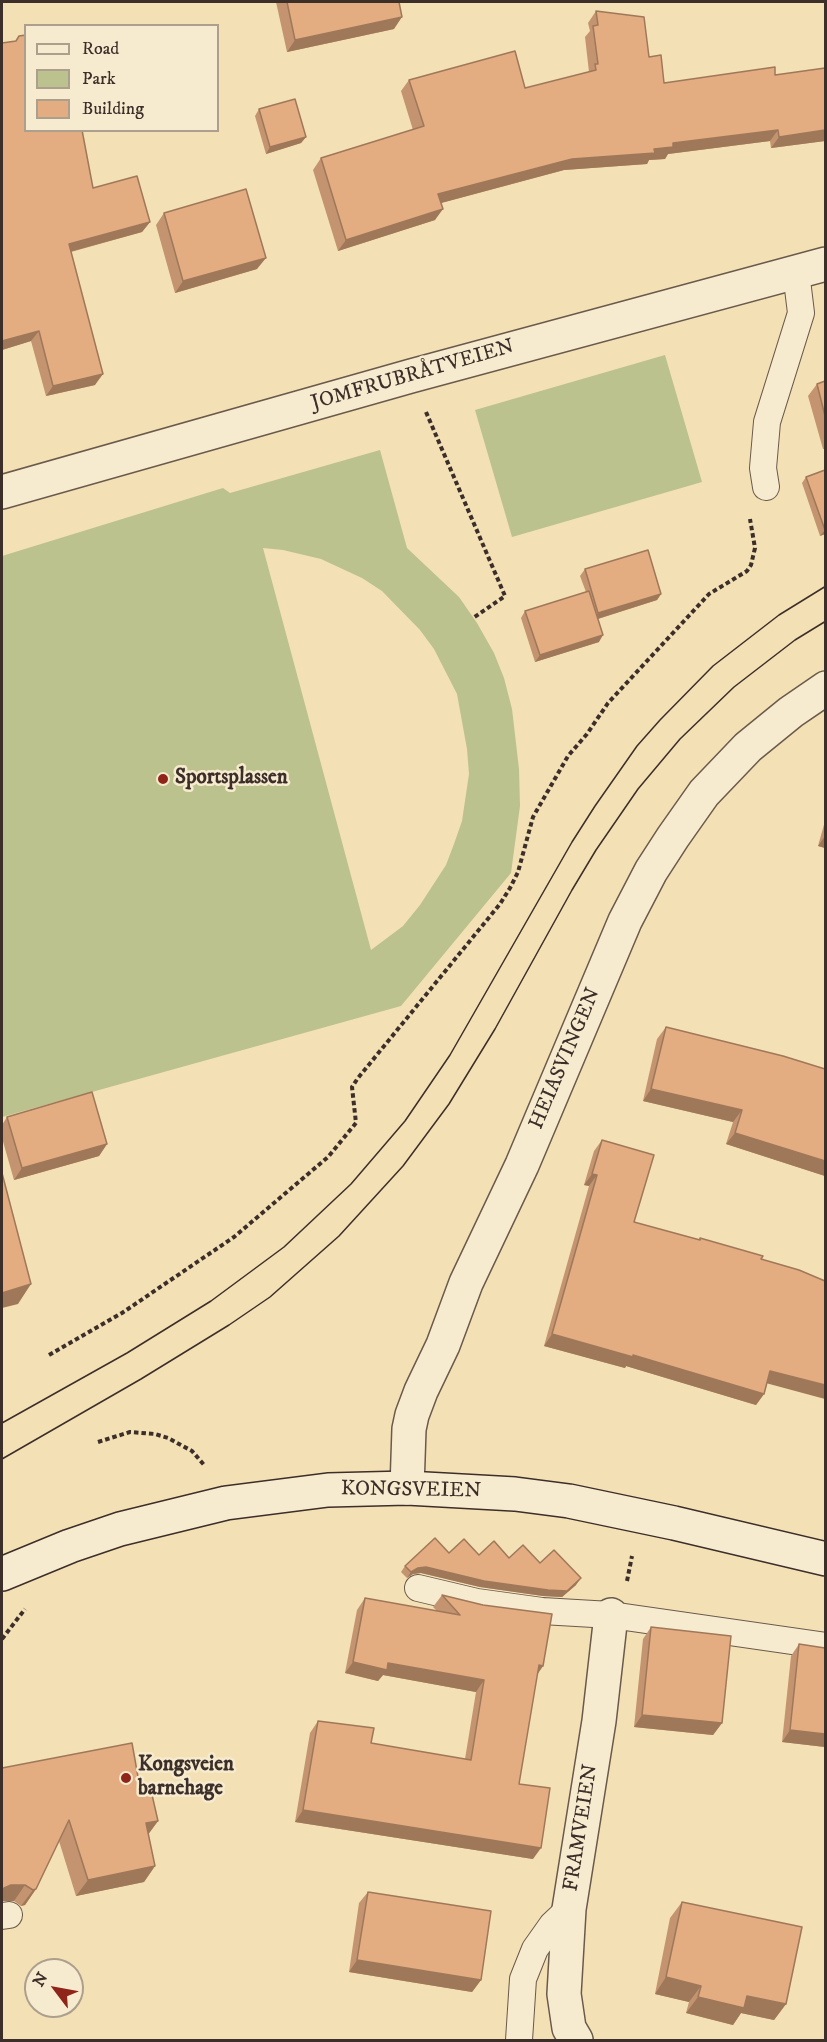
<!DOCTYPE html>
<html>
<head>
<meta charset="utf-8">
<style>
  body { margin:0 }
  #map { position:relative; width:827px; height:2042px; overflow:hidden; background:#f3e0b5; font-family:"IM FELL DW Pica",serif }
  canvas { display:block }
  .frame { position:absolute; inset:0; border:3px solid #3c2e29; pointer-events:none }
  .legend { position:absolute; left:24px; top:24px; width:195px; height:108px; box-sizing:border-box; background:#f7ebcf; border:2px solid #ac9f8d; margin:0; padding:8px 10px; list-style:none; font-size:18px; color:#3c2e29 }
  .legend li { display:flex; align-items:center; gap:12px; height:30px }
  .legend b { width:30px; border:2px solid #ac9f8d }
  .north { position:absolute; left:24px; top:1958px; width:60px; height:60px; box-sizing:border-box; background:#f7ebcf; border:2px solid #ac9f8d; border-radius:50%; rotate:302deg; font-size:16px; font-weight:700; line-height:24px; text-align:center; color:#3c2e29 }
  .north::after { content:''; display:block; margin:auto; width:21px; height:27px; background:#8f2418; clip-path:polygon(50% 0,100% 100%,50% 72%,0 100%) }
</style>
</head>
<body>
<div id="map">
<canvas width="827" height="2042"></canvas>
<div class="frame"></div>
<ul class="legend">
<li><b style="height:8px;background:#f7ebcf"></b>Road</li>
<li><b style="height:16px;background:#bbc28d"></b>Park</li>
<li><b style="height:16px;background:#e3ac81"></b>Building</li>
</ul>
<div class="north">N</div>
</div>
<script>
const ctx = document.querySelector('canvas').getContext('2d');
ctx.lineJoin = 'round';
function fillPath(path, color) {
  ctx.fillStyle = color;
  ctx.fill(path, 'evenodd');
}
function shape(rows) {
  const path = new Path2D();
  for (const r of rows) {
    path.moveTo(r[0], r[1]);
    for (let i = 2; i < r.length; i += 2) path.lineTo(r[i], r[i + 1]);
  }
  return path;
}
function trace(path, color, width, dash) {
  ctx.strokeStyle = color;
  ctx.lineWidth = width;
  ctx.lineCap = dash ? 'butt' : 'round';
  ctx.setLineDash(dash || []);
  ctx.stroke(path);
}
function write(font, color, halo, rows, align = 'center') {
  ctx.font = font + ' "IM FELL DW Pica",serif';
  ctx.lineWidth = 5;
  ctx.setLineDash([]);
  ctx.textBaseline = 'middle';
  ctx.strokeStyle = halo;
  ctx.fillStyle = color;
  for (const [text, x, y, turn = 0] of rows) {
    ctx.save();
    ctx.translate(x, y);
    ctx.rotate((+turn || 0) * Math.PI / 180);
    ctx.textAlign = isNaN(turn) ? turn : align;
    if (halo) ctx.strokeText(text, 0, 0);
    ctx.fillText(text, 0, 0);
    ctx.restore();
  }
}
const green = shape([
  [665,355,702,482,512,537,475,410],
  [380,450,407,548,459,597,477,623,494,653,504,678,512,709,519,769,520,806,511,873,401,1006,2,1117,2,556,223,488,230,493],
  [263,548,283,550,321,559,362,578,382,591,420,630,434,649,457,694,467,749,469,774,462,821,454,844,446,865,420,905,403,926,371,950]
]);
const path = shape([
  [426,412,505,596,473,618],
  [49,1355,122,1313,234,1237,328,1157,356,1123,352,1087,358,1078,500,904,510,888,518,872,533,817,568,756,587,734,608,703,709,594,747,571,751,565,755,548,750,519],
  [98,1442,130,1432,155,1434,168,1438,192,1451,205,1466],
  [627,1581,632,1556],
  [2,1639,25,1609]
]);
const service = shape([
  [766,487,763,468,767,422,801,313,796,272],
  [418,1588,477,1602,542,1611,611,1615,826,1646],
  [2,1916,9,1915],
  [519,2040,523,1979,535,1949,552,1925,569,1909]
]);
const minor = shape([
  [2,492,411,376,826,264],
  [407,1488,409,1429,412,1415,421,1391,443,1345,466,1283,522,1165,625,921,651,871,673,837,704,793,748,747,791,712,826,688],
  [576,2040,569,2028,564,1994,569,1909,599,1721,611,1615]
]);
const secondary = shape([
  [2,1574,70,1546,120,1529,226,1503,328,1490,407,1488,515,1494,569,1501,674,1523,826,1559]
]);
const tram = shape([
  [2,1423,127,1353,211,1301,284,1247,351,1184,405,1121,450,1055,572,842,595,806,637,746,660,720,713,666,779,615,826,586],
  [2,1459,141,1379,229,1325,270,1297,339,1236,403,1166,449,1104,495,1029,572,890,596,850,638,789,680,739,734,687,795,640,826,621]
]);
const wall = shape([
  [276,2,399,2,394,29,287,52],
  [596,11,649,57,664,83,775,75,825,141,771,148,770,141,668,154,665,159,649,160,647,164,564,170,441,203,435,220,338,251,313,170,321,158,413,130,401,91,409,80,525,88,589,72,585,37,590,31,588,23],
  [2,43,93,188,150,222,142,232,71,252,95,385,46,396,31,341,2,350],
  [259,109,306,137,301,143,266,154,255,116],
  [164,213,257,269,175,293,156,225],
  [825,381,825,449,823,449,808,396,817,384],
  [825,470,825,534,820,536,802,483,806,477],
  [585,569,661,594,657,600,598,619,599,642,535,662,521,618,525,611,586,592,580,576],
  [825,821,825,848,818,846],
  [666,1027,825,1176,726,1144,733,1122,643,1101,657,1039],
  [7,1117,107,1144,99,1156,14,1180,2,1138,2,1125],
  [602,1140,634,1222,699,1240,700,1238,761,1259,767,1384,764,1394,756,1405,626,1366,625,1368,544,1346,589,1186,584,1185,594,1151],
  [449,1553,509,1558,540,1563,576,1585,562,1597,543,1596,480,1587,421,1573,413,1574,407,1578,401,1572,405,1566],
  [442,1595,543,1666,537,1674,519,1784,533,1859,295,1822,310,1733,318,1721,371,1743,465,1759,476,1692,383,1675,378,1681,345,1673,357,1610,365,1598,437,1611,433,1607],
  [651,1627,722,1723,713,1735,634,1727,643,1639],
  [799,1644,825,1648,825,1747,782,1742,791,1656],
  [2,1768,140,1788,158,1821,148,1835,155,1866,144,1882,76,1896,59,1841,36,1889,25,1905,21,1906,14,1901],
  [368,1892,481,1980,472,1992,349,1972,359,1903],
  [682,1902,786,2004,774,2020,741,2013,733,2025,686,2013,689,2002,655,1994,670,1918]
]);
const shadedWall = shape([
  [402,17,394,29,287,52,295,40],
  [778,130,770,141,668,154,665,159,649,160,647,164,564,170,430,206,438,194,572,159,654,149,673,143],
  [825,130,825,141,771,148,779,137],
  [306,137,301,143,266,154,270,147],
  [443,209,435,220,338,251,346,240],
  [150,222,142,232,62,254,69,244],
  [266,258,257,269,175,293,183,281],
  [39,331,31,341,2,350,2,341],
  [103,374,95,385,46,396,53,386],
  [825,529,825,534,820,536,825,530],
  [661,594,657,600,594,620,598,613],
  [603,635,599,642,535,662,540,655],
  [825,836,825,848,818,846],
  [651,1089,742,1110,733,1122,643,1101],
  [735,1133,825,1161,825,1176,726,1144],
  [107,1144,99,1156,14,1180,22,1168],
  [592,1174,597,1175,589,1186,584,1185],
  [31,1284,18,1304,2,1308,2,1293],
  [552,1334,633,1355,764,1394,756,1405,626,1366,625,1368,544,1346],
  [770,1371,825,1385,825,1399,762,1382],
  [426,1567,581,1578,576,1585,562,1597,543,1596,480,1587,421,1573,413,1574,407,1578,411,1572,418,1568],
  [353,1662,388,1663,484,1680,476,1692,383,1675,378,1681,345,1673],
  [539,1665,543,1666,535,1678],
  [642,1715,722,1723,713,1735,634,1727],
  [790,1730,825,1734,825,1747,782,1742],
  [303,1810,541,1848,533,1859,295,1822],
  [158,1821,146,1837,146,1823],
  [155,1866,144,1882,76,1896,88,1880],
  [11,1885,25,1885,14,1901,2,1901,2,1892,4,1888],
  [36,1889,25,1905,21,1906,33,1890],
  [357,1960,481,1980,472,1992,349,1972],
  [666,1977,701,1986,689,2002,655,1994],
  [747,1996,786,2004,774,2020,741,2013,733,2025,686,2013,698,1997]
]);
const building = shape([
  [287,2,399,2,402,17,295,40,287,2],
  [596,11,644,17,649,57,661,55,664,83,775,67,775,75,825,68,825,130,779,137,778,130,673,143,673,147,654,149,655,153,572,159,438,194,443,209,346,240,321,158,424,126,409,80,515,51,525,88,596,70,595,64,598,64,593,26,598,25,596,11],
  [26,35,26,130,82,130,93,188,137,176,150,222,69,244,103,374,53,386,39,331,2,341,2,43,16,41,19,36,26,35],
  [295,99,306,137,270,147,259,109,295,99],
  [246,189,266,258,183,281,164,213,246,189],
  [825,381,825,416,817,384,825,381],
  [825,470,825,530,806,477,825,470],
  [648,550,661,594,598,613,585,569,648,550],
  [589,591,603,635,540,655,525,611,589,591],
  [666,1027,783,1056,825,1069,825,1161,735,1133,742,1110,651,1089,666,1027],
  [92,1092,107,1144,22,1168,7,1117,92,1092],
  [602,1140,654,1155,634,1222,700,1240,700,1238,763,1256,761,1259,799,1270,825,1281,825,1385,770,1371,764,1394,633,1355,633,1357,552,1334,597,1175,592,1174,602,1140],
  [2,1173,31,1284,2,1293,2,1173],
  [435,1538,449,1553,464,1539,479,1555,494,1541,509,1558,523,1545,540,1563,554,1550,581,1578,567,1591,548,1590,484,1581,426,1567,418,1568,411,1572,405,1566,435,1538],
  [442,1595,483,1605,552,1614,543,1666,539,1665,519,1784,550,1788,541,1848,303,1810,318,1721,374,1728,371,1743,471,1760,484,1680,388,1663,387,1670,353,1662,365,1598,460,1615,442,1595],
  [651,1627,731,1636,722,1723,642,1715,651,1627],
  [799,1644,825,1648,825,1734,790,1730,799,1644],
  [132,1743,140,1788,150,1786,158,1821,146,1823,155,1866,88,1880,69,1820,36,1889,33,1890,25,1885,11,1885,4,1888,2,1892,2,1768,132,1743],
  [368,1892,491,1911,481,1980,357,1960,368,1892],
  [682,1902,802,1927,786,2004,747,1996,744,2008,698,1997,701,1986,666,1977,682,1902]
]);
const markers = [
  [163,779,6,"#8f2418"],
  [126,1778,6,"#8f2418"]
];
const streetNames = [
  ["JOMFRUBRÅTVEIEN",413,376,-16],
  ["HEIASVINGEN",566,1059,-67],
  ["KONGSVEIEN",411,1491,1],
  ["FRAMVEIEN",582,1828,-81]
];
const poiNames = [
  ["Sportsplassen",175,779],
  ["Kongsveien",138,1766],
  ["barnehage",138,1790]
];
fillPath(green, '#bbc28d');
trace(service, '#6a5a4c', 28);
trace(minor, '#6a5a4c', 36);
trace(secondary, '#3c2e29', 36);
trace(path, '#3c2e29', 4, [4.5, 3]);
trace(service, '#f7ebcf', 26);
trace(minor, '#f7ebcf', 33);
trace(secondary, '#f7ebcf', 33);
trace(tram, '#3c2e29', 1.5);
fillPath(wall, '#c3946f');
fillPath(shadedWall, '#9f785a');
fillPath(building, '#e3ac81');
trace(building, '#9f785a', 1.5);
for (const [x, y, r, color] of markers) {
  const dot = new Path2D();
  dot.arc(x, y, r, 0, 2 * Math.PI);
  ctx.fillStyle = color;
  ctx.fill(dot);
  trace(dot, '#f7ebcf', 2);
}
write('21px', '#3c2e29', '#f7ebcf', streetNames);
write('bold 21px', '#3c2e29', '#f7ebcf', poiNames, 'left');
</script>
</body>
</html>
